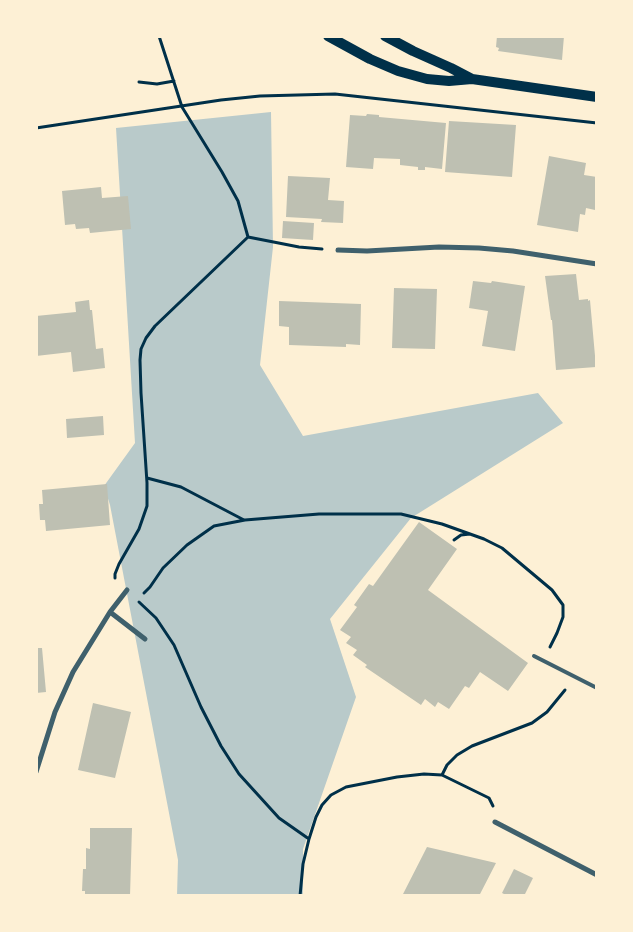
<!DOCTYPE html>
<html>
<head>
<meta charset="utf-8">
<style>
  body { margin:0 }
  #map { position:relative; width:633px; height:932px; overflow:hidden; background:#fdf0d5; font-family:Raleway,sans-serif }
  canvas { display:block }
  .frame { position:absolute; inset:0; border:38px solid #fdf0d5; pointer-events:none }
</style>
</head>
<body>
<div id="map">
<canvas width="633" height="932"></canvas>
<div class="frame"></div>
</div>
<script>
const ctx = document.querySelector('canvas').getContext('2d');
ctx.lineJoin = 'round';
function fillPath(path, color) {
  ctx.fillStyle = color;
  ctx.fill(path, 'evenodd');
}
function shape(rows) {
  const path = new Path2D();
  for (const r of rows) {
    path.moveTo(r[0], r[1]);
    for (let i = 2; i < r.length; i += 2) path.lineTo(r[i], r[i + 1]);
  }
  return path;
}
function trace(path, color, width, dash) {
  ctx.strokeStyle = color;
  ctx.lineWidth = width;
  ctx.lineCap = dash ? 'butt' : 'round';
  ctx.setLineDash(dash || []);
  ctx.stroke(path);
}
const green = shape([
  [271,112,273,247,260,365,303,436,538,393,563,423,411,518,330,619,356,697,303,849,303,896,177,896,178,860,110,505,104,486,135,443,116,128]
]);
const building = shape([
  [497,36,564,36,562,60,498,51,499,48,496,47],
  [367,114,379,115,379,117,446,123,442,169,425,167,425,170,418,170,418,167,400,165,400,159,374,158,373,169,346,167,350,115,366,116],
  [449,121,516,125,512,177,445,172],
  [549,156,586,163,584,175,597,177,597,196,595,210,586,208,585,215,580,214,578,232,537,225],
  [288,176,330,178,328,200,344,201,343,223,321,222,322,219,286,217],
  [101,187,102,198,128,196,131,229,90,233,89,228,76,229,75,224,65,225,62,191],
  [283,221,314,223,313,240,282,238],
  [576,274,579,300,588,299,588,301,590,300,596,367,556,370,552,320,551,320,545,276],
  [473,281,491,283,492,281,525,286,515,351,482,346,488,311,469,308],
  [394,288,437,289,435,349,392,348],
  [89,300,90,310,92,310,96,349,103,348,105,368,73,372,71,352,36,356,36,316,76,312,75,302],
  [279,301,361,304,360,345,346,344,346,347,289,345,289,327,279,326],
  [103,416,104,435,67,438,66,419],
  [107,484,110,525,46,531,45,520,40,520,39,504,43,504,42,490],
  [419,522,457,549,428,590,528,663,508,691,480,672,469,688,465,686,449,709,438,702,435,707,425,699,421,705,365,667,367,665,353,655,357,650,346,643,351,637,340,630,357,607,354,605,369,584,373,586],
  [36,648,42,648,46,692,36,693],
  [93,703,131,712,115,778,78,770],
  [90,828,132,828,130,896,81,896,81,894,85,894,85,891,82,891,83,869,86,869,86,848,90,849],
  [427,847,496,863,479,896,402,896],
  [514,869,533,878,524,896,508,896,502,893]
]);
const path = shape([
  [139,82,157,84,174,81],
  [36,128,221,100,260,96,335,94,597,123],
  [248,237,299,247,322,249],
  [147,478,181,487,244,520],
  [454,540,461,535,470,534,484,539,502,548,552,590,563,605,563,617,557,633,550,647],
  [115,578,115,574,119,564,139,529,147,506,147,483,141,393,140,360,141,349,146,338,155,326,248,237,238,201,222,172,182,107,159,36],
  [144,593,150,587,163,568,187,545,214,526,245,520,319,514,401,514,442,524,470,534],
  [139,602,156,618,174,645,201,707,221,746,239,774,279,818,309,839,303,864,300,896],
  [493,806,489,798,442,775,447,765,457,755,472,746,532,723,547,712,565,690],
  [309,839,316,817,322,805,331,795,346,787,397,777,424,774,442,775]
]);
const service = shape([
  [534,656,597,688]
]);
const minor = shape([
  [338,250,367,251,439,247,479,248,513,251,597,264],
  [110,612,145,639],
  [36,772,55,712,73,672,110,612,127,590],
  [495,822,597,875]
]);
const secondary = shape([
  [328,36,370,59,398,71,427,79,449,81,472,79,597,97],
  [385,36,413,51,451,68,472,79]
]);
fillPath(green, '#b9caca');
fillPath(building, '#bec0b2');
trace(path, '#003049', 3);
trace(service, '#3f606c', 4);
trace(minor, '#3f606c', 5);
trace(secondary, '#003049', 10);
</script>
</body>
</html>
